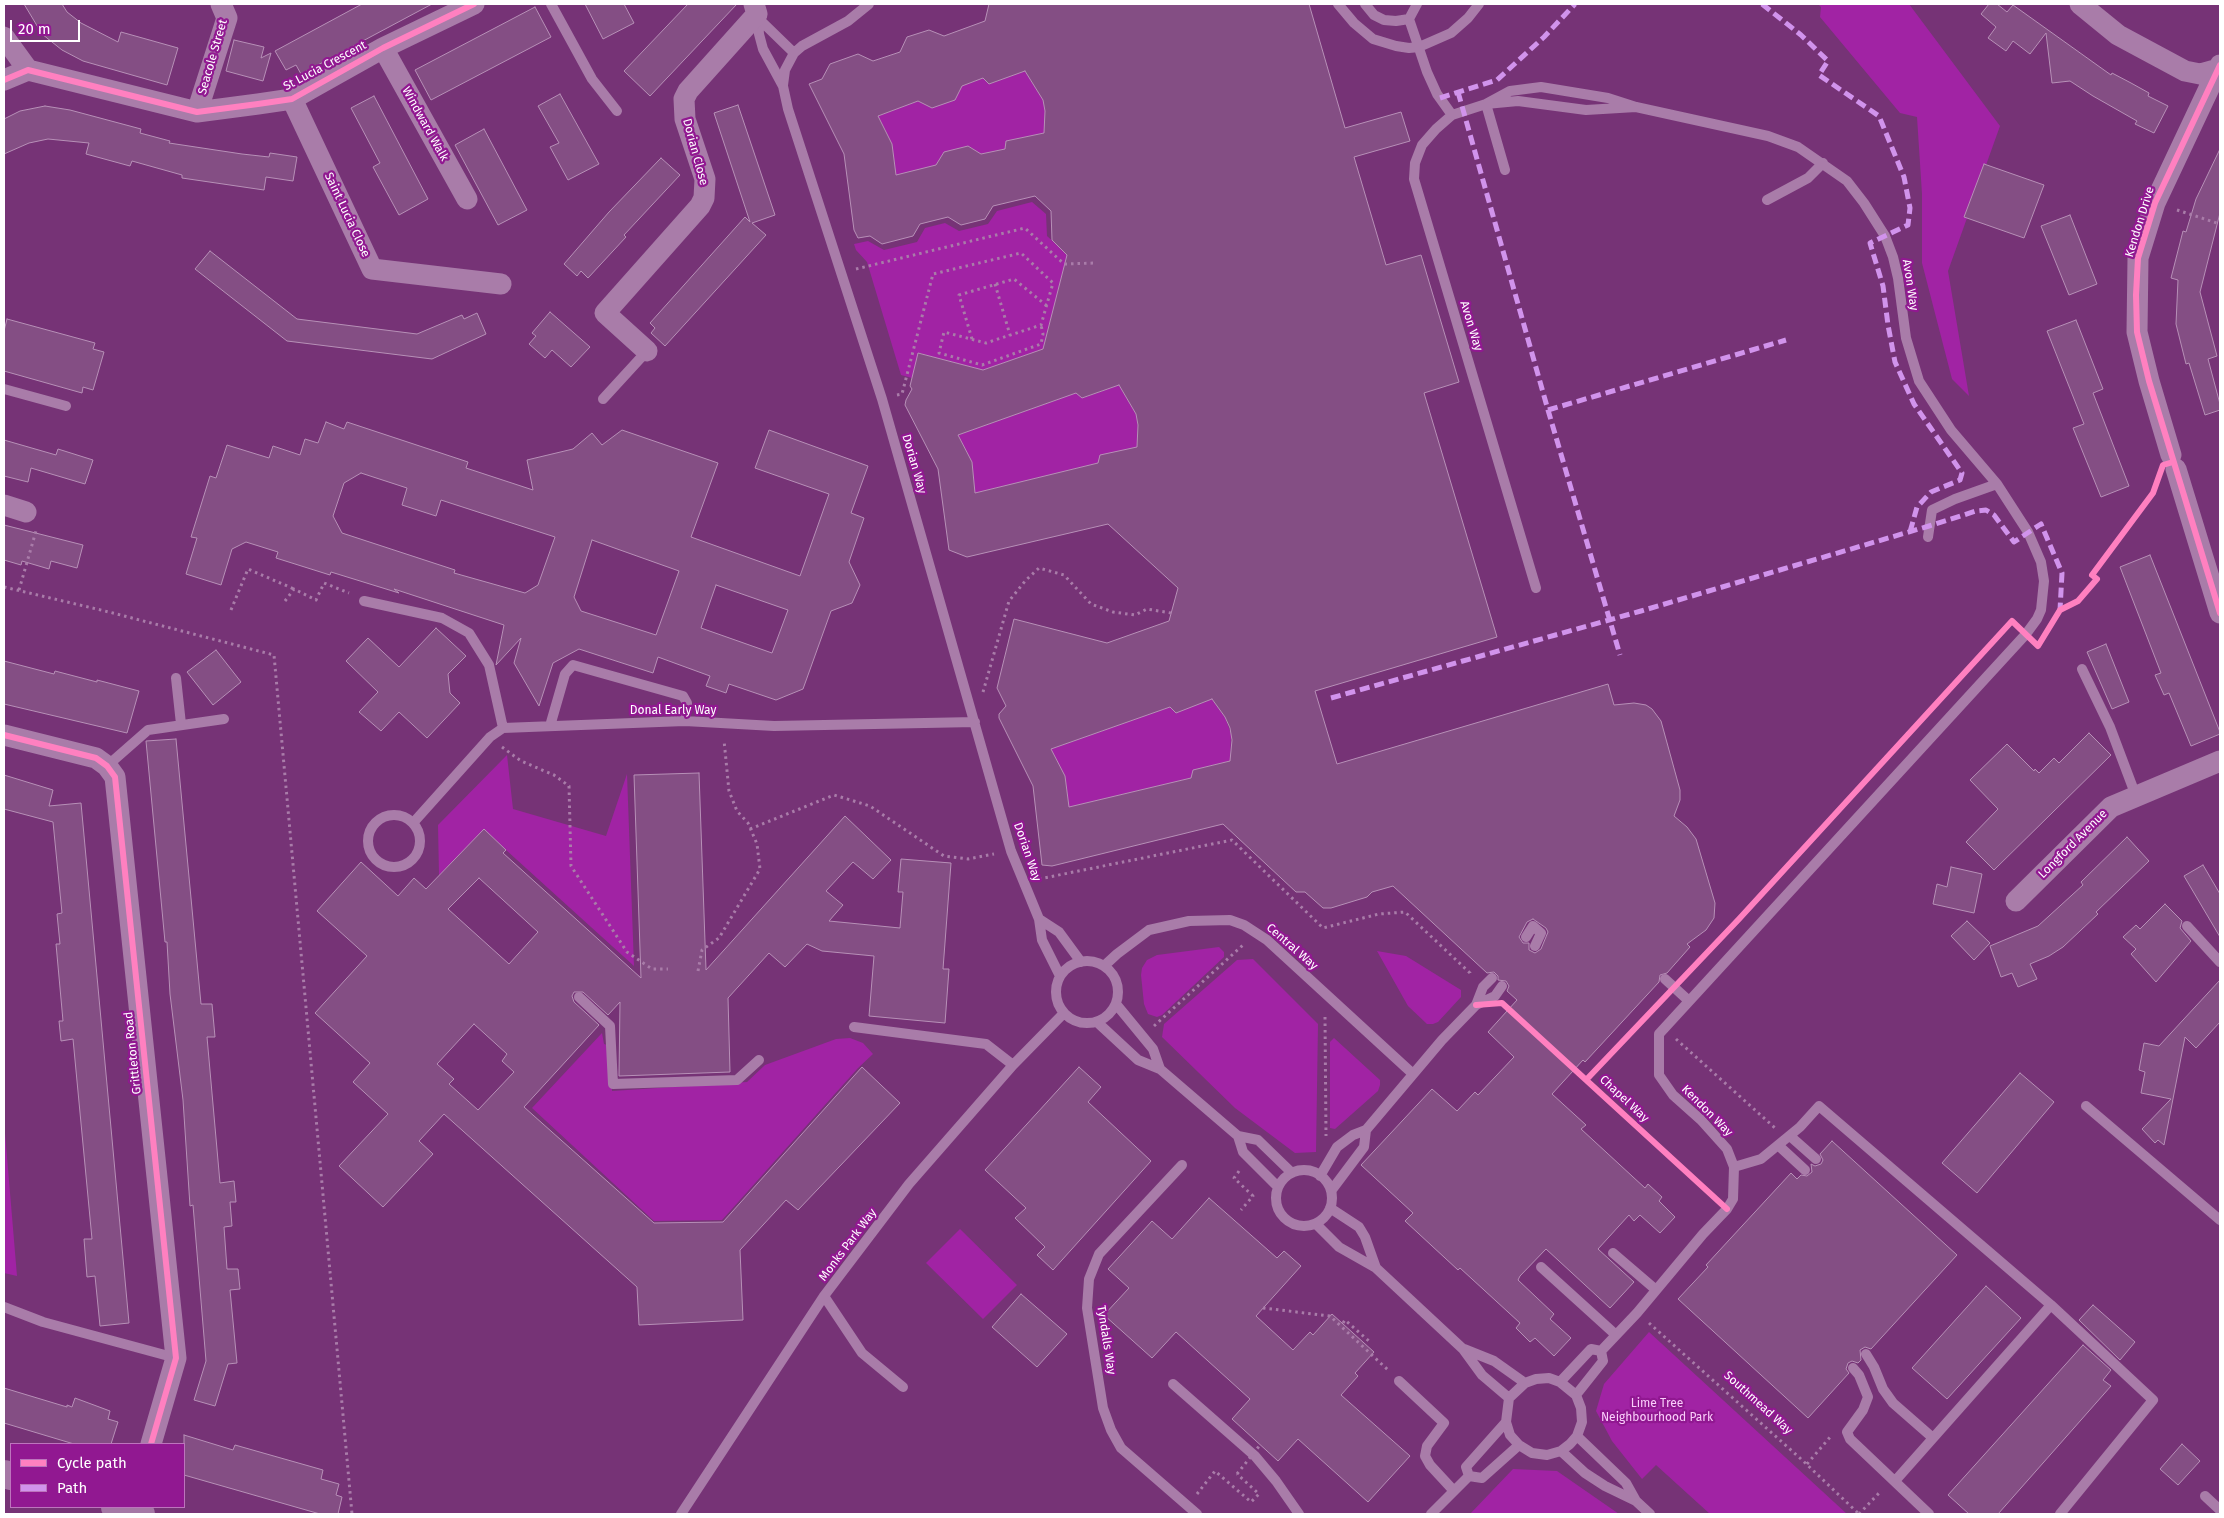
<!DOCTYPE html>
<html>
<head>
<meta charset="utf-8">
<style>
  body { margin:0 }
  #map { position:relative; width:2224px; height:1518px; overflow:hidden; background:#763376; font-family:"Fira Sans",sans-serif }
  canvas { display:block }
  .frame { position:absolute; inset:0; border:5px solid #fff; pointer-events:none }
  .legend { position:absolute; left:10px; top:1443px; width:175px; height:65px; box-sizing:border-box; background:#911891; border:1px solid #bd74bd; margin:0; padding:6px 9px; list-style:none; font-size:15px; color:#fff }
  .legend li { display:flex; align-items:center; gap:10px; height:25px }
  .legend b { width:25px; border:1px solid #bd74bd }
  .scale { position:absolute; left:10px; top:20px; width:70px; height:22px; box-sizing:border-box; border:2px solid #fff; border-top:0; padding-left:6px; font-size:15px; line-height:18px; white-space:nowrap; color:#fff; -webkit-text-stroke:4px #911891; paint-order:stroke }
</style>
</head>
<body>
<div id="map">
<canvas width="2224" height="1518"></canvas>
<div class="frame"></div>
<ul class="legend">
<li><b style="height:6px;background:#ff80c0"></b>Cycle path</li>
<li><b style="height:6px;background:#d193ec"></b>Path</li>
</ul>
<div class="scale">20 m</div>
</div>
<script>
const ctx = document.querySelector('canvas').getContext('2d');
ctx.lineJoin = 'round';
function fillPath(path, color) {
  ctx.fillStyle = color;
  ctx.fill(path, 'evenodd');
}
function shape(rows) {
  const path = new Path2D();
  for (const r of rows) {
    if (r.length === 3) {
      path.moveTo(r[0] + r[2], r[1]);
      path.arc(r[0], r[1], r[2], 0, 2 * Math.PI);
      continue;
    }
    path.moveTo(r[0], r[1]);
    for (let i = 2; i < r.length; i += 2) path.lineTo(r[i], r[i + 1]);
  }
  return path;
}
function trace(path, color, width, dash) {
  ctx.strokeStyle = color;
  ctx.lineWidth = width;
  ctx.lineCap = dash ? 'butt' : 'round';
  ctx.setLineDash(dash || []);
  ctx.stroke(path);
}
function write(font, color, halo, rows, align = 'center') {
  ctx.font = font + ' "Fira Sans",sans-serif';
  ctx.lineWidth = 4.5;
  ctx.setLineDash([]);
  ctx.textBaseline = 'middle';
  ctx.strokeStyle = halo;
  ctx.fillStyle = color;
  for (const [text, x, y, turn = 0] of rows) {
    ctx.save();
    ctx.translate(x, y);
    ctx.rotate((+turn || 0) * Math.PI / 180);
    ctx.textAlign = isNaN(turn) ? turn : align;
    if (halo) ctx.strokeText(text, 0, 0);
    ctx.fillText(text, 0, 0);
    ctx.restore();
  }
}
const green = shape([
  [1818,4,1909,4,2000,126,1948,271,1969,396,1952,379,1922,263,1922,194,1917,117,1900,113,1820,17,1821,7],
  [1025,71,1043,100,1045,111,1044,133,1006,141,1005,149,981,154,968,146,944,152,936,165,896,175,892,144,878,116,918,101,932,108,962,86,983,78,989,84],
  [1032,202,1046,214,1047,236,1069,256,1043,349,983,370,919,353,912,378,901,375,867,262,856,250,854,244,868,241,884,250,917,242,925,228,945,223,959,231,988,224,997,211],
  [1119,385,1136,414,1138,425,1137,447,1098,463,975,493,972,462,958,435,1076,393,1083,398],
  [1212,699,1225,717,1231,734,1230,761,1193,770,1191,778,1069,807,1065,776,1051,749,1170,707,1176,712],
  [507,755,513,809,606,836,627,774,634,966,484,830,439,876,438,825],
  [1219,947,1224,952,1224,957,1162,1015,1157,1017,1148,1014,1144,1004,1141,975,1142,968,1147,960,1157,955],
  [1377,951,1406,956,1461,990,1461,997,1438,1022,1433,1024,1427,1024,1408,1006],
  [1253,959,1318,1024,1316,1152,1295,1153,1235,1108,1162,1037,1164,1024,1237,960],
  [602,1033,604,1044,610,1046,612,1091,747,1082,765,1065,836,1039,850,1038,863,1043,873,1054,858,1068,722,1220,654,1221,532,1108],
  [1334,1038,1380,1080,1380,1085,1378,1091,1335,1129,1330,1128,1330,1042],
  [4,1121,17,1276,4,1273],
  [960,1229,1017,1285,983,1319,926,1263],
  [1649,1332,1847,1514,1710,1514,1656,1465,1642,1479,1612,1441,1596,1411,1604,1384],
  [1513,1469,1557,1471,1619,1514,1470,1514]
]);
const building = shape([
  [24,4,62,4,67,12,81,23,118,42,121,32,178,48,167,85,83,61,62,50,42,34,24,4],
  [362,4,432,4,301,74,296,65,286,70,275,51,362,4],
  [585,4,624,4,634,23,603,39,585,4],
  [688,4,737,4,650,96,624,71,688,4],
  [989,4,1309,4,1345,128,1401,112,1410,141,1354,157,1386,265,1421,255,1459,382,1424,393,1497,637,1315,691,1337,764,1608,684,1614,705,1634,703,1646,705,1652,709,1661,721,1680,790,1680,800,1674,816,1687,827,1696,839,1715,903,1714,918,1706,930,1687,944,1690,947,1667,973,1660,975,1659,982,1585,1062,1583,1060,1552,1094,1586,1125,1581,1129,1645,1188,1648,1184,1662,1197,1659,1201,1675,1217,1660,1233,1640,1215,1634,1221,1629,1215,1598,1249,1634,1282,1610,1308,1546,1249,1520,1276,1518,1280,1554,1314,1550,1319,1571,1338,1554,1356,1535,1338,1530,1342,1516,1328,1520,1323,1460,1268,1458,1270,1405,1221,1413,1213,1361,1165,1432,1089,1457,1111,1475,1092,1478,1095,1514,1057,1488,1032,1517,1000,1507,991,1509,986,1506,981,1498,980,1498,976,1494,972,1487,973,1393,886,1372,892,1367,897,1331,908,1323,908,1305,892,1296,892,1223,824,1052,866,1042,865,1033,786,999,718,999,714,1006,706,997,688,1014,619,1107,643,1169,621,1178,588,1108,524,967,557,949,550,938,469,905,405,906,400,912,389,910,386,918,353,983,370,1043,349,1067,255,1052,240,1051,211,1035,196,993,206,985,219,961,225,948,217,920,224,913,236,882,244,870,236,858,238,854,230,844,154,809,84,822,79,830,64,858,54,873,61,900,52,907,37,929,30,944,36,985,21,989,4],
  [1025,71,1043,100,1045,111,1044,133,1006,141,1005,149,981,154,968,146,944,152,936,165,896,175,892,144,878,116,918,101,932,108,955,100,962,86,983,78,989,84,1025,71],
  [1119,385,1136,414,1138,425,1137,447,1100,455,1098,463,975,493,972,462,958,435,1076,393,1082,398,1119,385],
  [1212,699,1225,717,1230,728,1232,740,1230,761,1193,770,1191,778,1069,807,1065,776,1051,749,1170,707,1176,713,1212,699],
  [1533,919,1546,928,1548,932,1541,949,1535,953,1529,950,1529,943,1523,943,1519,937,1527,922,1533,919],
  [1989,4,1997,4,2007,12,2013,5,2111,75,2112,73,2131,83,2149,93,2148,96,2168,106,2154,133,2135,124,2137,121,2093,96,2070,81,2052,83,2046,33,2030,54,2013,41,2006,51,1988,38,1996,27,1981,14,1989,4],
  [535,7,551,37,431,100,415,70,535,7],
  [234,40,264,47,261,58,271,53,263,81,226,71,234,40],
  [560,94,599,164,568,180,550,147,559,143,538,106,560,94],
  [374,96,428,199,399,215,373,167,380,163,351,108,374,96],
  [738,105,775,215,752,223,766,235,665,346,651,333,655,328,650,323,745,217,750,222,714,113,738,105],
  [45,106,70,110,141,129,140,133,170,141,169,143,242,154,269,157,270,153,297,157,293,181,266,177,264,190,182,178,182,175,132,161,130,166,86,154,89,143,48,139,29,143,4,154,4,119,20,111,45,106],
  [484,129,527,210,498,225,455,145,484,129],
  [2220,149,2220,213,2200,292,2217,356,2208,359,2220,404,2220,410,2205,415,2189,363,2186,364,2176,324,2178,280,2171,278,2183,231,2186,232,2196,199,2220,149],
  [661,158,680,175,624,235,626,237,588,278,581,271,577,276,564,264,609,212,661,158],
  [1984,164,2044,185,2024,238,1964,217,1984,164],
  [2070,215,2097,284,2069,295,2041,226,2070,215],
  [210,251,297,319,417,334,462,315,464,319,477,313,486,334,432,359,287,341,195,269,210,251],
  [550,312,590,347,571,367,552,350,545,358,529,344,536,336,532,333,550,312],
  [7,319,95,343,93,349,104,352,93,390,83,387,82,393,4,371,4,331,7,319],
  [2076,320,2103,389,2093,393,2129,486,2101,497,2073,428,2084,424,2047,331,2076,320],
  [326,422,344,429,347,422,468,462,466,468,533,490,527,460,573,449,592,433,602,445,622,430,718,463,691,537,800,576,829,494,755,468,769,430,868,466,851,513,864,518,849,562,860,585,852,603,831,611,803,689,776,700,729,684,726,693,706,686,710,676,658,657,653,673,579,649,553,663,539,706,514,663,521,638,496,665,504,625,394,589,399,593,331,572,330,575,276,558,278,552,246,542,232,549,221,585,186,574,197,538,191,537,210,476,216,478,227,445,269,458,273,446,300,455,305,439,318,443,326,422],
  [361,473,407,488,402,505,436,516,441,500,555,537,538,585,525,593,454,573,455,570,342,533,333,516,344,483,361,473],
  [592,540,679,571,656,635,581,611,574,597,592,540],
  [716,585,788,610,772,653,701,628,716,585],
  [4,440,56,455,58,449,93,460,85,484,31,468,28,482,4,476,4,440],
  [4,525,83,545,77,568,51,561,49,569,22,561,21,565,4,560,4,525],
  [2150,555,2220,732,2220,734,2191,746,2169,693,2164,695,2155,675,2161,673,2120,567,2150,555],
  [436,628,466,656,448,674,450,693,460,703,427,738,399,712,381,731,359,712,378,692,346,661,368,638,399,667,436,628],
  [2106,644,2129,702,2112,709,2087,652,2106,644],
  [216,650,241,682,213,705,187,672,216,650],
  [4,661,54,674,55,671,97,682,97,680,139,691,127,733,4,704,4,661],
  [2089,733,2111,755,1994,870,1966,842,1998,809,1970,780,2007,744,2034,771,2035,769,2039,773,2054,758,2059,763,2089,733],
  [176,739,201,1004,212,1004,215,1037,207,1037,220,1183,234,1181,236,1202,230,1202,232,1226,224,1227,227,1269,238,1269,240,1289,230,1290,237,1363,228,1364,215,1406,194,1400,206,1361,193,1205,190,1206,183,1100,170,994,167,942,165,942,146,741,176,739],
  [699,773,706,970,845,816,891,860,873,879,853,862,826,891,843,905,829,921,900,928,903,892,898,892,901,859,951,863,943,969,949,969,945,1023,869,1016,874,956,822,951,807,944,785,967,769,953,728,998,730,1072,619,1076,620,1002,608,1015,583,992,574,992,572,996,574,1002,599,1025,524,1107,654,1223,723,1222,862,1067,900,1103,798,1210,786,1200,740,1250,743,1320,639,1325,637,1287,444,1114,419,1141,433,1154,383,1207,339,1166,388,1114,353,1082,370,1063,315,1013,367,956,317,911,361,862,398,896,414,878,426,889,484,829,506,850,503,853,641,978,634,775,699,773],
  [479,878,538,932,509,964,448,909,479,878],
  [474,1024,507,1054,502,1061,514,1072,478,1110,449,1084,454,1079,437,1064,474,1024],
  [4,775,53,790,49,806,81,803,129,1323,100,1326,95,1276,87,1277,84,1239,92,1239,73,1039,61,1041,59,1021,63,1021,56,944,60,944,57,914,62,913,53,822,4,809,4,775],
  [2127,837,2149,861,2096,912,2098,914,2063,947,2049,956,2030,964,2037,979,2018,987,2012,973,2001,977,1990,946,2038,926,2083,885,2081,882,2127,837],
  [2203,865,2220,894,2220,937,2184,876,2203,865],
  [1951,867,1982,874,1974,913,1933,904,1937,884,1947,887,1951,867],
  [2165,904,2182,921,2180,928,2191,941,2156,982,2131,954,2136,949,2123,937,2136,925,2140,929,2165,904],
  [1967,921,1990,943,1974,960,1951,936,1967,921],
  [2220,980,2220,1022,2196,1048,2185,1037,2164,1145,2158,1140,2155,1143,2142,1129,2171,1099,2141,1093,2145,1072,2139,1070,2144,1043,2159,1046,2220,980],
  [1079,1067,1101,1087,1088,1102,1151,1161,1053,1270,1037,1255,1045,1247,1015,1218,1026,1208,985,1170,1079,1067],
  [2020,1073,2054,1102,1977,1193,1942,1163,2020,1073],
  [1832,1141,1957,1255,1871,1349,1865,1347,1860,1350,1861,1360,1858,1363,1852,1361,1848,1363,1846,1369,1849,1373,1808,1418,1678,1299,1708,1267,1706,1265,1791,1173,1797,1179,1801,1175,1807,1176,1812,1172,1811,1164,1815,1166,1821,1164,1823,1160,1820,1154,1832,1141],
  [1209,1198,1277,1258,1284,1251,1301,1266,1256,1316,1293,1350,1310,1332,1313,1335,1332,1314,1374,1352,1355,1373,1358,1376,1341,1395,1410,1456,1368,1502,1298,1439,1278,1461,1232,1419,1250,1399,1176,1332,1152,1358,1104,1315,1129,1288,1108,1269,1152,1221,1172,1239,1209,1198],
  [1986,1286,2021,1318,1947,1399,1912,1368,1986,1286],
  [1021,1294,1067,1334,1037,1367,992,1327,1021,1294],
  [2093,1305,2135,1342,2120,1360,2079,1320,2093,1305],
  [2083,1345,2111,1370,2103,1380,2111,1386,1998,1514,1969,1514,1948,1495,2083,1345],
  [4,1388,67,1407,67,1405,72,1407,75,1398,110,1411,108,1419,118,1422,111,1444,74,1444,4,1423,4,1388],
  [184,1435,233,1450,235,1445,323,1470,321,1479,339,1484,336,1495,342,1497,338,1514,320,1514,184,1475,184,1435],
  [2182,1444,2200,1461,2178,1485,2160,1469,2182,1444]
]);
const path = shape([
  [2177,210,2220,224],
  [856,269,1025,228,1064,264,1096,263],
  [995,284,1010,335],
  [972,339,959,295,1014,279,1047,306],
  [897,395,902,394,933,274,1021,253,1053,283,1041,325,986,343,944,332,939,353,982,365,1041,344,1043,334,1041,325],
  [4,587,109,612,274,655,352,1514],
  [19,590,36,531],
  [285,601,294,589,316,600,324,583,349,593],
  [231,610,248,569,294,589],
  [983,692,1009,601,1026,580,1039,568,1064,575,1091,604,1113,612,1135,615,1147,609,1171,613],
  [502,747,521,761,554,775,569,786,571,866,627,952,652,969,668,969],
  [750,829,834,795,870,806,944,856,968,859,994,854],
  [1039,879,1232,840,1323,928,1379,914,1405,912,1470,973,1470,976],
  [698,971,702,950,719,938,760,869,757,844,748,823,737,811,729,791,724,740],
  [1506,1007,1716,1198],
  [1325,1017,1326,1136],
  [1154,1026,1243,945],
  [1676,1039,1775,1128],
  [1239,1171,1234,1178,1253,1196,1241,1210],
  [1263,1308,1330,1316,1388,1370],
  [1343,1323,1345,1320,1370,1342],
  [1649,1323,1801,1459,1859,1514],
  [1807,1464,1831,1436],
  [1197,1494,1215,1471,1251,1502,1259,1494,1237,1474],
  [1859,1514,1881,1491]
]);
const lane = shape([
  [551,4,592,79,617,111],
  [1338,4,1354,23,1373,39,1396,46,1409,48,1419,47,1451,33,1468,18,1479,4],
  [1365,4,1374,15,1384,20,1396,21,1409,19,1417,4],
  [758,17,759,34,763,49,783,86,788,109,882,399,1011,851,1039,919,1042,940,1060,976],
  [759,19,794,53],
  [1409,19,1427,72,1437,94,1452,115],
  [783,85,785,70,794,53,802,46,848,21,869,4],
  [1505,170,1486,104,1452,115,1436,129,1422,145,1415,163,1414,179,1536,588],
  [1767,200,1808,178,1823,163],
  [4,389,66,406],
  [603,399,647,351],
  [1928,537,1932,510,1955,499,1997,484],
  [364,601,442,618,469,633,489,665,503,728],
  [2082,669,2110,727,2136,796],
  [176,678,181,724],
  [550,726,565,674,573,665,683,696,687,703,685,721],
  [107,766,148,730,224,719],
  [394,841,26],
  [413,823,490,737,503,728,685,721,774,726,975,722],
  [1039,919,1059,932,1081,962],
  [2187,926,2220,962],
  [1526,937,1533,926,1541,933,1535,946],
  [1087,992,31],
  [1104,966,1117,954,1149,930,1189,921,1230,920,1244,925,1267,940,1413,1074],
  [1492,978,1483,987,1476,1005,1495,996,1502,986],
  [1665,979,1689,1001],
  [579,997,610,1026,613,1084,737,1080,759,1060],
  [1116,1004,1153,1049,1160,1069],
  [1097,1022,1138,1060,1160,1069,1238,1136,1258,1140,1292,1173],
  [854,1027,986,1044,1013,1065],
  [2086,1106,2220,1220],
  [1238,1136,1243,1152,1278,1187],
  [1790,1136,1816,1159],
  [1779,1146,1805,1170],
  [1182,1165,1099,1254,1089,1279,1087,1308,1103,1408,1111,1430,1121,1448,1197,1514],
  [1734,1167,1761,1159,1800,1127,1819,1106,2051,1305,1895,1481],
  [1304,1198,28],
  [1320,1176,1337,1147,1353,1135,1366,1130,1442,1040,1476,1005],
  [1331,1191,1364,1147,1366,1130],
  [1330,1208,1359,1227,1365,1237,1376,1268],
  [1316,1224,1339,1247,1376,1268,1463,1349,1482,1375,1509,1398],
  [1613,1253,1655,1289],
  [1541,1267,1616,1335],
  [824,1296,862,1353,903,1387],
  [2051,1305,2153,1400,2060,1514],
  [4,1307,43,1322,176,1358],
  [1464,1349,1494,1361,1525,1383],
  [1601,1351,1637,1313,1703,1234,1727,1209,1733,1199,1734,1167,1727,1149,1701,1120,1673,1095,1659,1075,1659,1034,2026,634,2037,619,2041,610,2044,581,2041,562,2028,532,1997,484,1951,430,1919,381,1906,338,1898,278,1893,257,1885,236,1864,203,1847,181,1798,147,1768,136,1636,107,1608,98,1541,87,1510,91,1486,104,1518,101,1586,110,1636,107],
  [1866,1354,1874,1367,1883,1389,1893,1403,1933,1438],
  [1853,1368,1859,1375,1868,1397,1863,1410,1847,1432,1850,1439,1929,1514],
  [1549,1378,1560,1382,1576,1395,1581,1408,1582,1422,1577,1436,1570,1444,1561,1451,1547,1455,1532,1453,1519,1445,1510,1435,1506,1422,1509,1398,1525,1383,1536,1379,1549,1378],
  [1399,1381,1444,1423,1427,1446,1425,1456,1430,1465,1454,1491],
  [1560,1382,1591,1349,1601,1351],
  [1173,1384,1255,1456,1276,1481,1299,1514],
  [1576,1395,1603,1361,1601,1351],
  [1577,1436,1626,1483,1636,1501,1650,1514],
  [1561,1451,1585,1473,1605,1486,1636,1501],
  [1469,1476,1466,1467,1506,1422],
  [1469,1476,1482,1478,1519,1445],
  [2205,1496,2220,1510],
  [681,1514,824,1296,909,1184,1013,1065,1064,1013],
  [1431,1514,1469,1476]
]);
const street = shape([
  [2080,4,2118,35,2185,71,2200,74,2218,69],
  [4,37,28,70],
  [383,48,467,199],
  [4,80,28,70,197,112,258,104,292,99,383,48,474,4],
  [292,99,372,269,501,284],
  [197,112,227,18,221,4],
  [647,351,605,313,700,206,704,198,705,179,685,119,684,99,688,91,757,14,754,4],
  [2171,455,2149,381,2137,332,2138,258,2155,203,2220,65],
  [2176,469,2220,613],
  [4,505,26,512],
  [4,735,96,758,107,766,115,777,176,1358,151,1444],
  [2016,901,2111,807,2220,761]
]);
const secondary = shape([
  [4,1474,11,1476],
  [115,1507,141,1514]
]);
const pathBridge = shape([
  [1237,1474,1260,1445]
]);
const quiet = shape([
  [1762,4,1801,35,1828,61,1819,75,1879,116,1904,177,1910,208,1908,225,1870,243,1883,286,1888,325,1895,362,1914,404,1962,473,1960,480,1931,492,1917,507,1910,532],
  [1458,92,1548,410,1620,655],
  [1440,98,1497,80,1544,37,1575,4],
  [1548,410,1786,340],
  [1331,698,1641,611,1929,526,1976,511,1986,510,1994,515,2014,542,2041,524,2062,573,2060,610]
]);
const cycleway = shape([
  [2220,65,2155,203,2138,258,2136,295,2137,332,2149,381,2220,613],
  [4,80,28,70,197,112,258,104,292,99,383,48,474,4],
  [4,735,96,758,107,766,115,777,176,1358,151,1444],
  [1476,1005,1502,1003,1727,1209],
  [1587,1079,1739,919,2012,621,2038,646,2060,610,2078,601,2097,579,2092,575,2153,493,2163,465,2173,462]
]);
const streetNames = [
  ["Seacole Street",213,57,-74],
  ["St Lucia Crescent",325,66,-28],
  ["Windward Walk",425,124,61],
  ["Dorian Close",695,152,75],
  ["Saint Lucia Close",347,215,65],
  ["Kendon Drive",2140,222,-73],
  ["Avon Way",1910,285,81],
  ["Avon Way",1471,326,73],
  ["Dorian Way",914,464,74],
  ["Donal Early Way",673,711],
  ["Longford Avenue",2073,844,-45],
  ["Dorian Way",1027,852,71],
  ["Central Way",1292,947,41],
  ["Grittleton Road",133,1053,-96],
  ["Chapel Way",1624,1099,43],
  ["Kendon Way",1707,1111,45],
  ["Monks Park Way",848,1245,-53],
  ["Tyndalls Way",1106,1340,81],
  ["Southmead Way",1758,1403,42]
];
const parkNames = [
  ["Lime Tree",1657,1404],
  ["Neighbourhood Park",1657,1418]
];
fillPath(green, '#a123a4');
fillPath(building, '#844e84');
trace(building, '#b790b7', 1);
trace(path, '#a97ca9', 3, [2.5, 4]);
trace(lane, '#a97ca9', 10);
trace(street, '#a97ca9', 21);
trace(secondary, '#a577a5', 28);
trace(pathBridge, '#a97ca9', 3, [2.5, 4]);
trace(quiet, '#d193ec', 5, [10, 5]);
trace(cycleway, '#ff80c0', 6);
write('12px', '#fff', '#911891', streetNames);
write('12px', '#facdfb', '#911891', parkNames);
</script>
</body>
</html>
